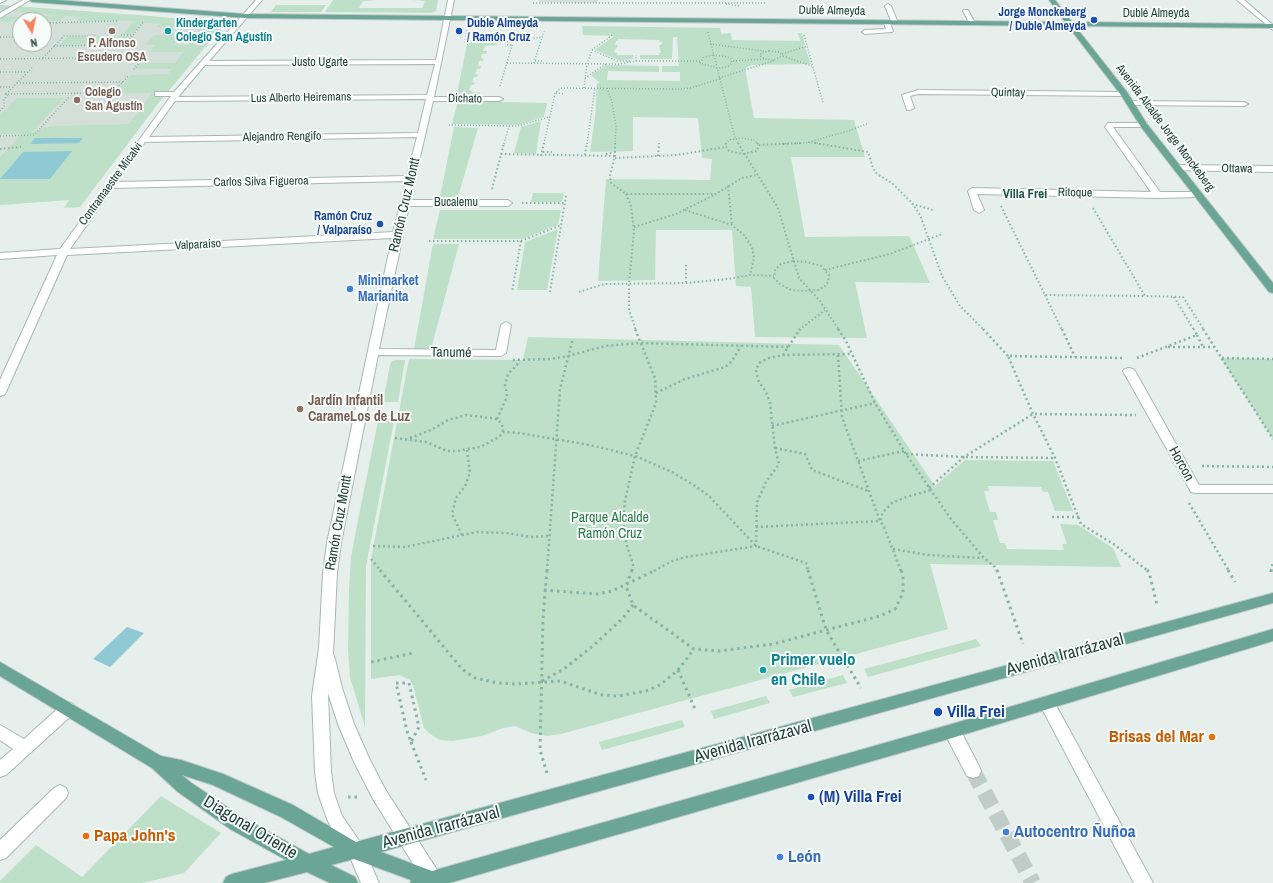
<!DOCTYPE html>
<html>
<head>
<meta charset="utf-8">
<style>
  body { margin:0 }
  #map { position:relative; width:1273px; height:883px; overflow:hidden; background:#e6efeb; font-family:"Archivo Narrow",sans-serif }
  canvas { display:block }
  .north { position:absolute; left:12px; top:12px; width:40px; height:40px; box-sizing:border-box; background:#f7fbf9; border:1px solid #a3b1ad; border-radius:50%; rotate:170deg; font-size:11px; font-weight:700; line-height:16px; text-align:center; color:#24423a }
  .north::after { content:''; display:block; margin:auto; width:14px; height:18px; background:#f4845f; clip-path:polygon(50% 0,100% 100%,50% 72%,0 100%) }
</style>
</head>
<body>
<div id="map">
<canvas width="1273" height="883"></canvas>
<div class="north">N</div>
</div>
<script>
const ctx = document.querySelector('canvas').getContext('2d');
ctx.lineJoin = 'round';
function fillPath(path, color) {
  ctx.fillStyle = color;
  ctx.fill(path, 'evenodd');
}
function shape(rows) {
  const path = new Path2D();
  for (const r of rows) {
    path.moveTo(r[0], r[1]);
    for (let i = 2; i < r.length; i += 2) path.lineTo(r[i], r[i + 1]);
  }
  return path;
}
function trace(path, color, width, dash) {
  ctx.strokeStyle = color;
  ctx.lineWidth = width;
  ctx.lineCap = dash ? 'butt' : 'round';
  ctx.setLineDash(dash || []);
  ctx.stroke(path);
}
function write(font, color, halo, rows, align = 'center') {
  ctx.font = font + ' "Archivo Narrow",sans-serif';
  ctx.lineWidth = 4;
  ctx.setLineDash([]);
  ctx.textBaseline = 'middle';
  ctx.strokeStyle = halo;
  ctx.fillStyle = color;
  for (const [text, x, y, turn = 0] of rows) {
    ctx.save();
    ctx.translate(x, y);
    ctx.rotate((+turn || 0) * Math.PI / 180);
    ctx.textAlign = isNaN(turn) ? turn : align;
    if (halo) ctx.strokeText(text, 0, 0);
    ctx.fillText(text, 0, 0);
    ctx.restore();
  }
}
const built = shape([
  [539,0,598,0,597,3,539,2],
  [0,5,172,18,223,23,78,199,0,205],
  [20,20,44,20,44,44,20,44]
]);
const green = shape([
  [333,0,378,0,363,1,359,8,422,8,425,1,412,0,438,0,436,11,432,13,325,12],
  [0,5,150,16,225,23,157,105,80,207,64,208,69,200,0,205,0,157,22,134,0,134,0,115,17,98,64,98,31,133,46,127,55,126,129,124,152,93,115,94,131,75,168,74,172,69,135,69,140,63,175,63,183,52,150,52,155,45,145,45,154,35,181,35,173,45,188,45,201,27,157,27,160,23,144,23,145,22,142,22,132,34,122,35,133,22,138,21,77,21,81,17,64,16,59,21,20,20,20,22,0,22,2,17,62,16,0,10],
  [276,5,326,5,321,12,271,12],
  [582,26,720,28,721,34,731,33,732,40,800,41,798,33,802,33,805,45,803,46,805,47,811,64,752,65,745,68,754,118,854,120,865,157,791,157,805,237,909,236,930,283,855,282,867,338,755,337,751,287,736,286,732,230,656,230,655,280,598,281,606,179,710,180,712,159,702,158,698,118,633,117,633,151,590,152,595,117,597,83,600,83,591,75,607,65,659,66,659,72,608,71,607,80,680,81,680,72,662,72,662,66,679,66,677,37,673,37,672,59,640,59,640,55,659,55,659,53,661,53,659,45,661,45,662,42,660,42,659,40,618,39,618,41,616,41,615,45,618,45,614,52,617,53,616,55,633,55,633,59,619,60,595,50,614,36,583,35],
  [131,36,124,44,59,46,67,37],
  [467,43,497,43,497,45,485,46,483,51,487,51,486,54,482,54,481,58,484,59,483,61,479,61,478,66,481,66,480,69,477,69,475,74,478,74,477,77,474,77,472,82,475,82,474,85,471,85,469,90,472,91,472,92,480,92,479,95,457,95],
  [458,101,547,103,544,117,518,125,452,124],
  [541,121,536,154,514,153,521,127],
  [454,127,478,128,458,197,440,197],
  [533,193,564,193,562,202,531,202],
  [440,210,561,210,558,225,522,239,433,239],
  [558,229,547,290,517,290,525,242],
  [433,244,459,244,431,349,414,349],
  [528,337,839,345,935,486,965,460,1053,461,1073,511,1055,511,1048,492,1043,492,1041,487,988,486,989,491,984,491,990,512,996,512,998,520,993,520,1000,543,1005,543,1007,549,1064,550,1062,544,1067,544,1060,524,1078,525,1113,548,1121,567,930,564,948,629,561,734,547,736,531,733,515,726,503,728,482,736,453,741,440,740,430,734,424,728,413,685,410,680,399,675,371,679,371,559,409,359,523,360],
  [1221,358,1273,359,1273,439],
  [396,360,405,360,398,402,383,402,390,365,392,361],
  [379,416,395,416,366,567,365,727,350,677,348,649,349,589,351,557,357,525],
  [976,639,981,646,868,677,864,669],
  [843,675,847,683,793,697,789,690],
  [766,696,770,703,714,719,711,711],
  [682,720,685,727,602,750,599,742],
  [161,796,221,833,184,873,143,883,0,883,0,881,36,845,82,877]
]);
const water = shape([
  [35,138,83,138,79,143,31,144],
  [72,151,50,179,0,179,23,152],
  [127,627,144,633,110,667,93,659]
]);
const minorTunnel = shape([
  [973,771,1033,883]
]);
const pathFar3 = shape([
  [533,3,767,3],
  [726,4,740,6],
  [44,23,117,21],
  [467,30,465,42,513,42,542,37],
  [708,32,735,138,739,144],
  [121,35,133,35,144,21],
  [804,35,823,103],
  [0,37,20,37],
  [710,44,764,51],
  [507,45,512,45],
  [54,46,124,45,133,35],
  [592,50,617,61,631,61],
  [769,51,779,52,783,56,773,60,765,59,760,56,761,53,769,51],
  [782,54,807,46],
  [713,55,728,57,731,59,732,63,727,67,717,68,700,63,704,57,713,55],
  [783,56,812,66],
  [43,58,64,36,95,36],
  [0,59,144,57,133,70],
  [535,61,544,61],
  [636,61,700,61],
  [733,61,764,59],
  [507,63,619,64,636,61,636,55],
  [534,63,544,31],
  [0,72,27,72],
  [585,78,606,64],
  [719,78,776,60],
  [17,83,123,82],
  [500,86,513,42],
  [0,87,12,87],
  [584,88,587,64,592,50,614,34],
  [607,88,612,102,616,127,615,144],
  [556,93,564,94],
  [5,94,114,93],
  [6,94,32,68],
  [111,95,129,75],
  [0,111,4,106,4,99,8,95],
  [449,125,517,126,550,117],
  [0,136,34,135,70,96],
  [808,142,821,144],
  [504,144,509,126],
  [544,144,555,93,561,88,680,89,690,88,720,79],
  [587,144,595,88],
  [726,144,729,140,741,138,754,140,758,144],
  [779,144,806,143,848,131,869,123]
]);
const pathFar2 = shape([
  [615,143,615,156,610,175,611,183,626,194,716,194,742,178,757,175],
  [726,143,725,145,729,151,743,154,757,151,759,145],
  [738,143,778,208,799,278,820,301,839,330],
  [757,143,759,145],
  [815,143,868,152,873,168,877,174,892,183,912,203,920,215,942,276,960,306,984,330],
  [759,145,802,143],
  [0,149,21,147],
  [543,152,552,152],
  [501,154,615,156],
  [606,154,615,152],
  [585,155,587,143],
  [541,156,544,143],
  [658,156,659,143],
  [615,158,677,155,725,147],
  [728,186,732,225],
  [492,189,504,143],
  [626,194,631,206,634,231,629,284,629,310,636,330],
  [522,203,565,203],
  [912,204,933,210],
  [1001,206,1045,295,1145,296],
  [1093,208,1145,296,1183,297,1204,330],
  [685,210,732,225,744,235,752,247,754,258,750,275],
  [634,227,676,214,716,194],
  [429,241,521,241,512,292],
  [521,241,561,225],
  [793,261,807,262,821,266,829,275,828,282,824,287,818,290,805,291,791,290,780,284,774,278,775,270,781,264,793,261],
  [686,265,686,282],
  [825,270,890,254,942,234],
  [550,292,566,196],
  [579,292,604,284,686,283,728,279,750,275,774,276],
  [1045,295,1062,330],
  [1174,297,1194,330],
  [799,330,825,310]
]);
const pathFar1 = shape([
  [838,329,846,341,875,403,906,454,951,519,984,558,996,568,997,571],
  [983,329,1008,356],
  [1062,329,1075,357],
  [1203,329,1273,439],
  [1197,335,1203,347],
  [1168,347,1214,347],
  [783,355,800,329],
  [838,355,842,417,880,521,884,527,901,571],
  [1122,358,1008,356,1033,414,1055,458,1081,524,1115,545,1148,571],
  [1137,358,1197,335,1194,329],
  [1222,358,1273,359],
  [513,360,550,359,568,356,605,346,640,343,788,347],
  [656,393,685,379,725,367,732,361,741,346],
  [497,419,506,399,507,394,505,385,508,374,517,365,519,360],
  [772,426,875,403],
  [395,438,426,442,447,451,456,451,480,447,499,437,503,432,519,433,595,446,635,456,672,472,692,484,709,496,756,546,806,563,808,571],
  [410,438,431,430,448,420,467,415,497,419,502,424,503,432],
  [775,448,805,454,812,470,868,491],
  [906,454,964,457,1055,458],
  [858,461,904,451],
  [1202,466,1273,467],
  [929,488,964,457,1033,414,1136,415],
  [1189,503,1229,571],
  [1052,517,1079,517],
  [756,527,880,521,883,512,892,503,906,497,931,490],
  [462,535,452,514,456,498,465,486,470,473,467,450],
  [373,546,405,547,477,532,506,533,531,537,549,536],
  [893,549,928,555,983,558],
  [371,559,381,571],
  [547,571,560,389,573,338],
  [632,571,633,565,626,542,623,520,625,501,635,456,656,403,655,378,635,329],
  [654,571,672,561,686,557,756,546,757,502,766,482,779,464,775,448,770,403,766,392,758,380,756,370,759,363,769,358,783,355,852,354],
  [1271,571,1273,563]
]);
const path = shape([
  [380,570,462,669,475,678,497,683,516,684,560,681,602,695,618,696,646,691,660,685,678,670,694,649],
  [632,570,626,586,633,605,694,649,719,651,773,644,880,616,895,609,903,593,903,576,901,570],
  [808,570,826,630,861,688],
  [997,570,1023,644],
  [1147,570,1149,572,1157,605],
  [1228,570,1235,582],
  [1271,572,1271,570],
  [544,590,597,594,612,591,656,570],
  [371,662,413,653],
  [678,670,695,709],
  [542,681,564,669,594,645,624,617,633,605],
  [396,683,409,683,419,727,411,742,407,731,396,683],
  [411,742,426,780],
  [547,773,540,750,543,618,547,570],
  [348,797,359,797]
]);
const minor = shape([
  [0,0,6,0,0,3,0,0],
  [23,0,30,0,0,18,0,13,23,0],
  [256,0,262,0,209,61,436,60,448,0,454,0,434,97,499,97,503,99,499,101,433,101,410,200,508,200,512,203,508,206,409,206,379,349,496,350,501,325,506,322,511,325,506,353,501,356,378,355,341,543,337,573,333,654,335,659,342,688,354,724,369,758,385,789,439,873,442,879,440,883,425,883,373,799,354,762,338,724,328,693,331,772,334,793,342,816,362,845,379,883,361,883,350,857,337,839,327,819,318,793,315,772,312,696,319,648,323,573,327,543,392,238,67,255,6,392,4,395,0,396,0,380,57,255,0,259,0,253,60,249,171,96,155,96,155,92,174,92,256,0],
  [435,64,427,95,178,97,205,65,435,64],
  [426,99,418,133,149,137,175,101,426,99],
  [417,137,407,176,117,182,145,142,417,137],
  [406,181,393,232,70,249,113,188,406,181],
  [1237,0,1244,0,1273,25,1273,30,1237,0],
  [888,4,891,6,898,23,897,24,892,23,885,6,888,4],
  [964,10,968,10,975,23,974,24,970,24,963,11,964,10],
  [887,21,890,23,893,31,892,32,865,34,862,32,865,30,886,29,884,23,887,21],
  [918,90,1124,92,1128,94,1124,96,918,94,910,96,914,108,910,110,907,110,902,95,918,90],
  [1127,101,1244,102,1248,104,1244,106,1130,105,1126,103,1127,101],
  [1108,123,1147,123,1147,127,1113,127,1160,192,1198,192,1201,193,1202,195,1201,197,1158,198,977,194,984,210,979,213,974,210,968,191,972,188,1151,192,1105,127,1108,123],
  [1177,165,1273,166,1273,172,1174,170,1173,168,1177,165],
  [1129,368,1133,369,1135,371,1199,485,1273,485,1273,493,1195,493,1191,492,1123,371,1125,369,1129,368],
  [1047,696,1052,698,1153,883,1134,883,1039,703,1042,698,1047,696],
  [68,702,73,704,76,709,73,714,6,775,0,777,0,760,13,749,0,740,0,725,24,739,63,704,68,702],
  [952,724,958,726,979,766,981,771,979,776,973,778,967,776,946,736,944,731,946,726,952,724],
  [60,785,66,788,68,793,66,798,6,858,0,860,0,840,54,788,60,785]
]);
const major = shape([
  [29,0,57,0,245,14,1065,22,1049,0,1055,0,1072,22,1273,24,1273,28,1075,26,1127,92,1147,124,1273,283,1273,293,1269,292,1141,127,1121,95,1068,26,245,18,32,2,29,0],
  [1273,593,1273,603,381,852,432,871,952,724,1273,629,1273,641,952,738,449,883,410,883,411,880,354,859,331,865,355,877,358,883,330,883,307,872,264,883,223,883,226,877,232,874,286,860,230,829,178,792,152,768,0,676,0,662,161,756,181,760,223,774,293,805,356,842,1273,593],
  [182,775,213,785,281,817,334,847,309,854,242,817,190,782,182,775]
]);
const markers = [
  [1094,20,4,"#1a4fb4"],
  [112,31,4,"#8d6e63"],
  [168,31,4,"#0f9aa8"],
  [459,31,4,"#1a4fb4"],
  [77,100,4,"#8d6e63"],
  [380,224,4,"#1a4fb4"],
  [350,289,4,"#3f7fe0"],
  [300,409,4,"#8d6e63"],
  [763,670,4,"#0f9aa8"],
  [938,712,5,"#1a4fb4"],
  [1212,737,4,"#e8710a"],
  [811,797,4,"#1a4fb4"],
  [1006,832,4,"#3f7fe0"],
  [86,836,4,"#e8710a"],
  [780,857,4,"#3f7fe0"]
];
const farStreetnames = [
  ["Dublé Almeyda",832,11,1],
  ["Dublé Almeyda",1156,14],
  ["Justo Ugarte",320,63],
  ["Quintay",1008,93,1],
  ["Lus Alberto Heiremans",301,98,-1],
  ["Dichato",465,99,1],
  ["Avenida Alcalde Jorge Monckeberg",1165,128,53],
  ["Alejandro Rengifo",282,137,-1],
  ["Ottawa",1237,169,1],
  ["Carlos Silva Figueroa",261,182,-1],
  ["Contramaestre Micalvi",111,184,-54],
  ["Ritoque",1075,193,1],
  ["Bucalemu",456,203],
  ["Valparaíso",198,245,-3]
];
const farTransitnames = [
  ["Jorge Monckeberg",1086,13],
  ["/ Duble Almeyda",1086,27],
  ["Duble Almeyda",467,24,"left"],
  ["/ Ramón Cruz",467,38,"left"],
  ["Ramón Cruz",372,217],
  ["/ Valparaíso",372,231]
];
const farCulturenames = [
  ["Kindergarten",176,24],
  ["Colegio San Agustín",176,38]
];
const farEducationnames = [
  ["P. Alfonso",112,44],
  ["Escudero OSA",112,58],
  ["Colegio",85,93,"left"],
  ["San Agustín",85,107,"left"]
];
const farNeighbourhoodnames = [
  ["Villa Frei",1025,195]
];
const streetNames = [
  ["Ramón Cruz Montt",405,205,-77],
  ["Tanumé",451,353,1],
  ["Horcon",1181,464,61],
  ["Ramón Cruz Montt",339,523,-80]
];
const shopNames = [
  ["Minimarket",358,281],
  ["Marianita",358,297]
];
const educationNames = [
  ["Jardín Infantil",308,401],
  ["CarameLos de Luz",308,417]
];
const parkNames = [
  ["Parque Alcalde",610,518],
  ["Ramón Cruz",610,534]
];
const nearStreetnames = [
  ["Avenida Irarrázaval",1065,655,-15],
  ["Avenida Irarrázaval",753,742,-15],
  ["Diagonal Oriente",250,828,31],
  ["Avenida Irarrázaval",441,828,-15]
];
const nearCulturenames = [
  ["Primer vuelo",771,660],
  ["en Chile",771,680]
];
const nearTransitnames = [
  ["Villa Frei",947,712],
  ["(M) Villa Frei",819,797]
];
const nearFoodnames = [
  ["Brisas del Mar",1204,737],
  ["Papa John's",94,836,"left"]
];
const nearShopnames = [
  ["Autocentro Ñuñoa",1014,832],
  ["León",788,857]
];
fillPath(built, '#d4dfda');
fillPath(green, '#bfe0c8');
fillPath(water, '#8ec9d4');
trace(minorTunnel, '#bfccc8', 16, [16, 8]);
trace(minor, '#a8b8b2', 2);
trace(major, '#c2cac8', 2);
trace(pathFar3, '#86b3a5', 1.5, [1, 2]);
trace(pathFar2, '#86b3a5', 2, [1.5, 2.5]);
trace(pathFar1, '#86b3a5', 2.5, [2, 3]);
trace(path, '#86b3a5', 3, [2.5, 4]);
fillPath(minor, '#fff');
fillPath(major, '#6aa596');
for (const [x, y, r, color] of markers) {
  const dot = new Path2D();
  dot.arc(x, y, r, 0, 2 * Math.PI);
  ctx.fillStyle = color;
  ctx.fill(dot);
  trace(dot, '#f7fbf9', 1.5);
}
write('12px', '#24423a', '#f7fbf9', farStreetnames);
write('bold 12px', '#164399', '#f7fbf9', farTransitnames, 'right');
write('bold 12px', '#0d838f', '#f7fbf9', farCulturenames, 'left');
write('bold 12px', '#785e54', '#f7fbf9', farEducationnames);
write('bold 13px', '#1f5548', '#f7fbf9', farNeighbourhoodnames);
write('14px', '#24423a', '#f7fbf9', streetNames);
write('bold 14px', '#366cbe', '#f7fbf9', shopNames, 'left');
write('bold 14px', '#785e54', '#f7fbf9', educationNames, 'left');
write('14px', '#2d7a4b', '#f7fbf9', parkNames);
write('17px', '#24423a', '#f7fbf9', nearStreetnames);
write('bold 17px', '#0d838f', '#f7fbf9', nearCulturenames, 'left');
write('bold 17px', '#164399', '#f7fbf9', nearTransitnames, 'left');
write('bold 17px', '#c56008', '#f7fbf9', nearFoodnames, 'right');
write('bold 17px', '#366cbe', '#f7fbf9', nearShopnames, 'left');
</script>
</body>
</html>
